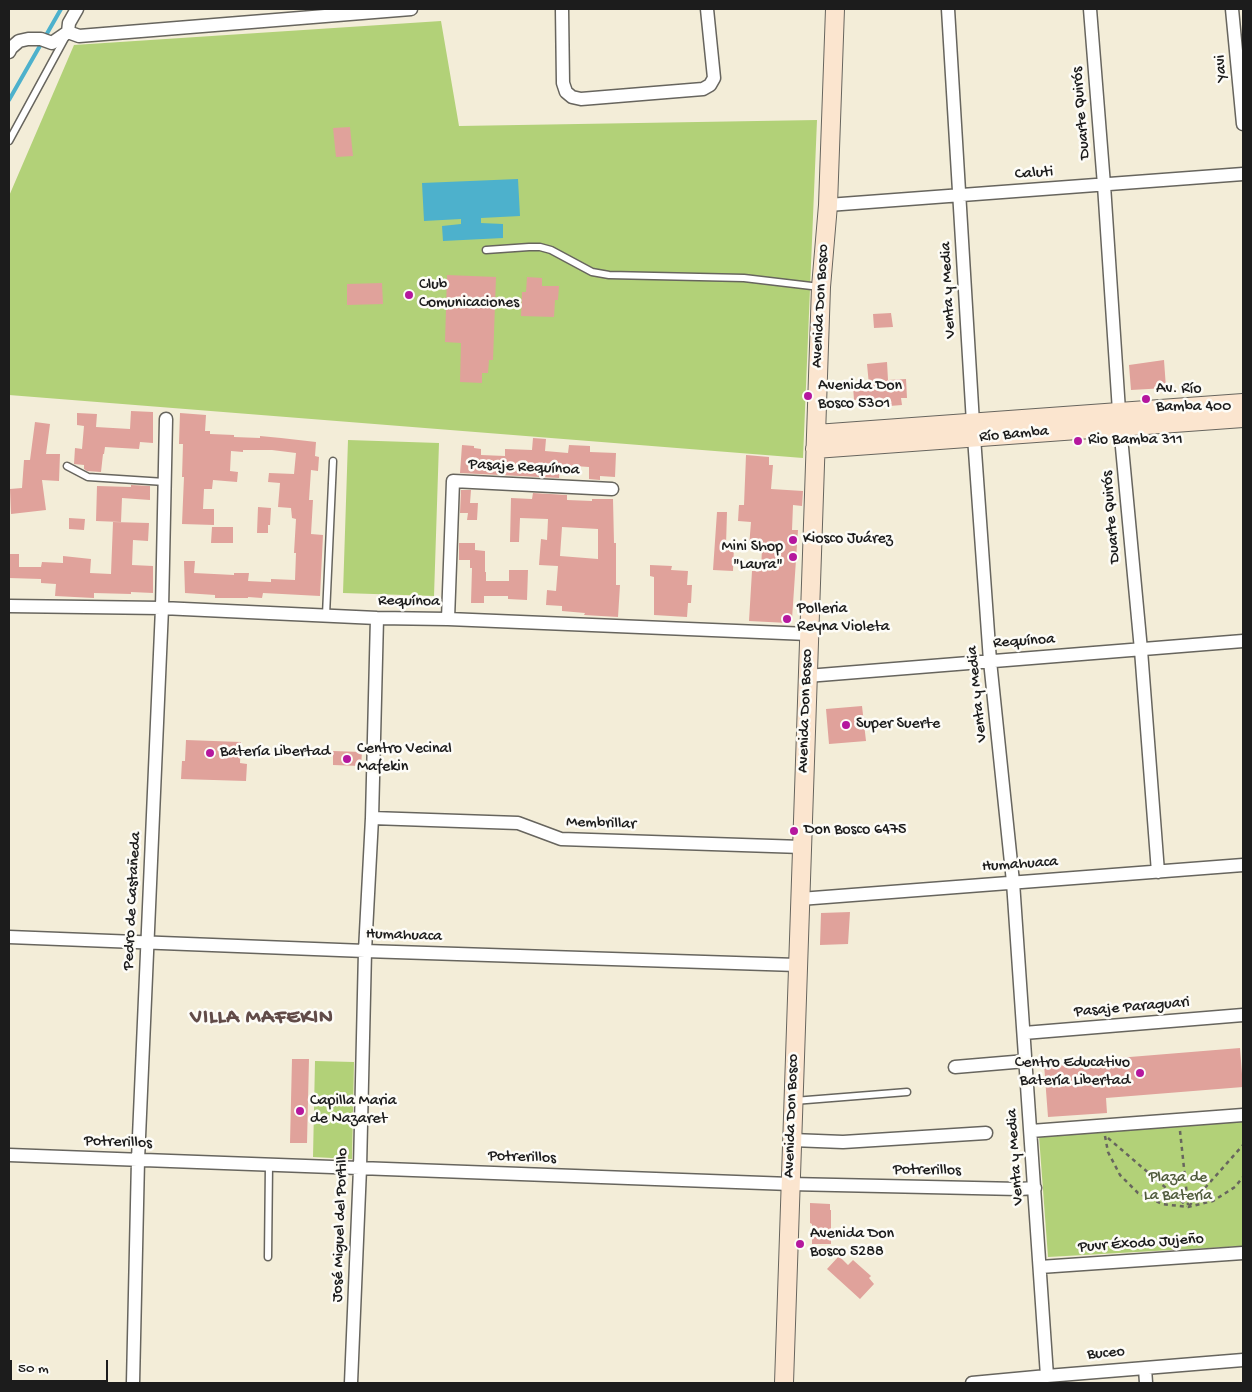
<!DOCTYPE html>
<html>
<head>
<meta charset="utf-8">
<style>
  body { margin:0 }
  #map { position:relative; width:1252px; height:1392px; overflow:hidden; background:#f3edd8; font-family:"Gochi Hand",sans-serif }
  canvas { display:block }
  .frame { position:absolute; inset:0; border:10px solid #1c1c1c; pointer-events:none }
  .scale { position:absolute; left:10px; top:1360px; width:98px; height:22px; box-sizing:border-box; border:2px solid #1c1c1c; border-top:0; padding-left:6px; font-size:15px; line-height:18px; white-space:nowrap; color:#1c1c1c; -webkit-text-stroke:4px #fdfcf7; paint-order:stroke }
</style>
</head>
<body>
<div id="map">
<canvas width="1252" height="1392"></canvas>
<div class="frame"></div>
<div class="scale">50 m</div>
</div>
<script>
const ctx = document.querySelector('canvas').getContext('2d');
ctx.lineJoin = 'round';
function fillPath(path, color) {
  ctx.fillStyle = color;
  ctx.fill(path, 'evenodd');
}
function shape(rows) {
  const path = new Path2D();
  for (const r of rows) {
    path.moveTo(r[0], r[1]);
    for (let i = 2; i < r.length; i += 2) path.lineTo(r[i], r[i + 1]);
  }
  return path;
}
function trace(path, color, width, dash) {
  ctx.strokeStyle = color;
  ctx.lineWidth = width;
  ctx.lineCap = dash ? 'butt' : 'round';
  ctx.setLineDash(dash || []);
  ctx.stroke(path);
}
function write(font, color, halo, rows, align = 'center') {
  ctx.font = font + ' "Gochi Hand",sans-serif';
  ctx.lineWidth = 5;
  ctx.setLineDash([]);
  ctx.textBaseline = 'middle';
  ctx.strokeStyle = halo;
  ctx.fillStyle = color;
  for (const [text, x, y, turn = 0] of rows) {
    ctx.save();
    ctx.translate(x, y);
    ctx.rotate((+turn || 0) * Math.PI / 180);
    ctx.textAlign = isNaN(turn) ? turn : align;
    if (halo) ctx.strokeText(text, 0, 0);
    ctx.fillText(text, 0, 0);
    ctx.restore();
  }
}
const green = shape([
  [441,21,459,126,817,120,803,458,9,395,9,196,74,45],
  [348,440,439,443,434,596,343,593],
  [315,1061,354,1062,352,1159,313,1157],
  [1243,1122,1243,1246,1048,1257,1039,1136]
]);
const water = shape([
  [518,179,520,216,481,218,481,223,503,224,503,238,443,241,442,226,461,224,461,219,424,221,422,183]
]);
const stream = shape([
  [9,100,61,9]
]);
const building = shape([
  [350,127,353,156,336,157,333,128],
  [447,275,496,277,493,360,489,360,488,373,482,373,482,383,460,382,461,343,445,342],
  [527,277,542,278,542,286,559,286,558,300,555,300,554,317,521,316,522,292,526,292],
  [382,283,383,304,347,305,347,284],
  [891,313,893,327,874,328,873,314],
  [1164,360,1166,388,1131,390,1129,365],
  [887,362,888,380,906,379,907,398,901,398,902,405,865,408,864,399,854,400,853,386,869,385,867,364],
  [131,411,153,412,153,443,140,442,139,449,105,447,104,454,103,454,101,472,87,471,84,469,84,465,74,464,75,448,82,449,84,426,77,425,77,413,97,414,96,427,130,429],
  [180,413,206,415,205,431,210,431,210,434,234,435,234,437,260,438,260,436,281,438,316,442,315,456,319,457,318,471,311,470,309,500,313,500,311,534,323,535,320,596,263,593,262,598,248,597,248,598,215,598,215,595,185,593,184,561,195,561,194,573,234,575,234,573,249,573,248,581,271,582,271,579,295,580,296,553,294,553,296,519,292,518,291,508,278,507,280,483,268,482,269,473,294,474,296,453,272,450,243,450,243,452,231,451,230,471,238,472,237,482,213,480,212,489,204,489,203,509,214,509,214,525,182,524,184,477,182,477,183,444,179,444],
  [35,422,50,424,46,454,60,454,59,481,42,480,46,510,11,514,10,489,22,488,24,460,30,460],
  [533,438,546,439,545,451,568,453,569,445,590,446,590,452,616,453,615,477,600,476,600,480,589,479,589,467,560,465,559,478,460,473,462,445,474,446,474,448,481,449,481,455,505,456,505,449,532,450],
  [746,455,769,457,769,465,773,465,771,489,803,491,802,506,793,505,792,530,798,530,792,619,788,623,749,621,752,571,761,571,762,548,749,547,751,522,738,521,739,505,744,505],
  [131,485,150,486,150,500,122,498,121,522,96,521,97,486,131,487],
  [461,490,471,490,470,503,478,503,477,520,467,520,468,513,460,513],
  [533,493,567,495,567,500,592,501,592,499,613,499,614,543,616,543,616,585,620,585,618,617,584,615,585,613,562,611,562,606,546,605,547,590,556,591,558,566,539,565,541,539,547,540,548,519,520,518,519,542,510,542,511,498,532,499],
  [562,527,598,529,598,559,560,556],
  [258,507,271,508,270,525,268,525,268,533,257,533],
  [717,512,727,512,726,545,734,546,733,571,713,570],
  [69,518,85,519,84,530,69,529],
  [113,522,149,523,148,541,133,540,132,565,153,566,153,593,131,592,131,594,94,593,94,598,55,596,56,584,41,583,41,579,9,578,9,554,19,554,19,567,41,567,42,562,63,563,63,556,91,559,90,573,111,574],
  [212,527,233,527,233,543,211,543],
  [459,543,475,543,475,550,485,551,485,572,486,572,486,581,509,581,509,570,528,570,527,600,508,599,508,596,484,596,484,603,471,603,472,568,470,568,470,560,459,560],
  [650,565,672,566,671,570,688,571,687,585,692,585,691,603,688,603,687,617,654,615,654,577,650,576],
  [862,706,866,741,829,744,826,709],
  [186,740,241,742,240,763,247,764,246,781,181,779,182,761,185,761],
  [333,751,362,752,361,766,333,765],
  [850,912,848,944,820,945,821,913],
  [1240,1048,1243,1087,1106,1098,1107,1113,1048,1117,1044,1064],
  [292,1059,309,1059,307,1143,290,1143],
  [810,1203,830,1204,830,1210,831,1210,831,1244,812,1244,812,1224,810,1223],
  [839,1256,848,1265,853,1260,871,1276,869,1278,874,1284,860,1299,827,1269]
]);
const path = shape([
  [1180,1131,1188,1205],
  [1105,1136,1108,1152,1120,1175,1138,1193,1162,1204,1188,1207,1213,1201,1235,1187,1243,1177],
  [1108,1138,1187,1206],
  [1189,1206,1243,1145]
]);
const lane = shape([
  [9,141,65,38],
  [486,250,529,247,540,247,551,250,592,272,609,275,744,278,820,287],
  [67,466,88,477,165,482],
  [326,615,333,461],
  [794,1101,907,1092],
  [268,1257,269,1164]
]);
const street = shape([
  [562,9,563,83,566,92,572,97,581,99,703,89,710,85,714,78,707,9],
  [948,9,973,423,990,661,1013,882,1047,1376],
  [1090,9,1104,185,1120,426,1141,650,1158,872],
  [1232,9,1243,124],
  [68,32,79,36,411,9],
  [68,32,69,23,77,9],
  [9,52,11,48,19,41,28,39,41,39,52,43,68,32],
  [828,205,1243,174],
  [9,606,162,608,377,618,448,619,808,634],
  [448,619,453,481,612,489],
  [807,676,1243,641],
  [372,818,518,823,561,839,802,847],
  [800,899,1243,865],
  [9,937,365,951,797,965],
  [1024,1033,1243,1015],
  [955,1067,1026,1061],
  [1031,1131,1243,1115],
  [792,1140,843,1142,986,1133],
  [9,1155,790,1184,1019,1189,1035,1188],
  [1040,1267,1243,1253],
  [1145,1368,1146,1383],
  [133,1383,138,1160,162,608,166,419],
  [351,1383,360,1168,365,951,372,818,377,618],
  [972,1383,1047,1376,1243,1360]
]);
const secondary = shape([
  [816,434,1243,403],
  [815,449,1243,418],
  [784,1383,821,287,828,205,835,9]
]);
const markers = [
  [409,295,5,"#b5179e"],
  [808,396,5,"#b5179e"],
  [1146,399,5,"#b5179e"],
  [1078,441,5,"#b5179e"],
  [793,540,5,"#b5179e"],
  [793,557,5,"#b5179e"],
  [787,619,5,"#b5179e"],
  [846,725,5,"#b5179e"],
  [210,753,5,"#b5179e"],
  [347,759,5,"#b5179e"],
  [794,831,5,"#b5179e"],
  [1140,1073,5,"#b5179e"],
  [300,1111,5,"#b5179e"],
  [800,1244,5,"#b5179e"]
];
const streetNames = [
  ["Yavi",1222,68,-95],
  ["Duarte Quirós",1082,113,-95],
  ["Caluti",1034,174,-4],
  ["Venta y Media",949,290,-93],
  ["Avenida Don Bosco",821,306,-87],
  ["Río Bamba",1014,435,-5],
  ["Pasaje Requínoa",524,468,3],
  ["Duarte Quirós",1112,517,-95],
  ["Requínoa",409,602,1],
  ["Requínoa",1024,642,-4],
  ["Venta y Media",978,694,-96],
  ["Avenida Don Bosco",806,711,-88],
  ["Membrillar",601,824,2],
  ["Humahuaca",1020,865,-4],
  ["Pedro de Castañeda",133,901,-87],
  ["Humahuaca",404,936,2],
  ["Pasaje Paraguari",1132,1008,-5],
  ["Avenida Don Bosco",792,1116,-88],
  ["Potrerillos",118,1143,2],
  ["Venta y Media",1016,1157,-94],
  ["Potrerillos",522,1158,2],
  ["Potrerillos",927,1171,1],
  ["José Miguel del Portillo",341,1225,-88],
  ["Puvr Éxodo Jujeño",1141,1244,-4],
  ["Buceo",1106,1354,-5]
];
const poiNames = [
  ["Club",419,286],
  ["Comunicaciones",419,304],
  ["Avenida Don",818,387],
  ["Bosco 5301",818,405],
  ["Av. Río",1156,390],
  ["Bamba 400",1156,408],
  ["Rio Bamba 311",1088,441],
  ["Kiosco Juárez",803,540],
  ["Mini Shop",783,548,"right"],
  ["\"Laura\"",783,566,"right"],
  ["Polleria",797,610],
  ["Reyna Violeta",797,628],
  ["Super Suerte",856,725],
  ["Centro Vecinal",357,750],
  ["Mafekin",357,768],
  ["Batería Libertad",220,753],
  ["Don Bosco 6475",804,831],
  ["Centro Educativo",1130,1064,"right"],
  ["Batería Libertad",1130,1082,"right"],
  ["Capilla Maria",310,1102],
  ["de Nazaret",310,1120],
  ["Avenida Don",810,1235],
  ["Bosco 5288",810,1253]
];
const parkNames = [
  ["Plaza de",1178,1179],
  ["La Batería",1178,1197]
];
const districtNames = [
  ["VILLA MAFEKIN",262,1019]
];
fillPath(green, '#b2d178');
fillPath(water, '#4db1cc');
trace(stream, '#4db1cc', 4);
fillPath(building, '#e0a29b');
trace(lane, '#67655e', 9);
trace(street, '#67655e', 15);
trace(secondary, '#67655e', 20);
trace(path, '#67655e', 2.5, [4, 4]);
trace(lane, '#fff', 6);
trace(street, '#fff', 12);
trace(secondary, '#fbe5cf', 18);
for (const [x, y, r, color] of markers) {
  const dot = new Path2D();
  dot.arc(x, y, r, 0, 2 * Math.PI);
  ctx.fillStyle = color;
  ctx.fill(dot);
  trace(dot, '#fdfcf7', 2);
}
write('16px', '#1c1c1c', '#fdfcf7', streetNames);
write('16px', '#1c1c1c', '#fdfcf7', poiNames, 'left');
write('16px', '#505b3c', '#fdfcf7', parkNames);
ctx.letterSpacing = '1px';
write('bold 21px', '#614b48', '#fdfcf7', districtNames);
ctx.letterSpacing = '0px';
</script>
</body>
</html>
